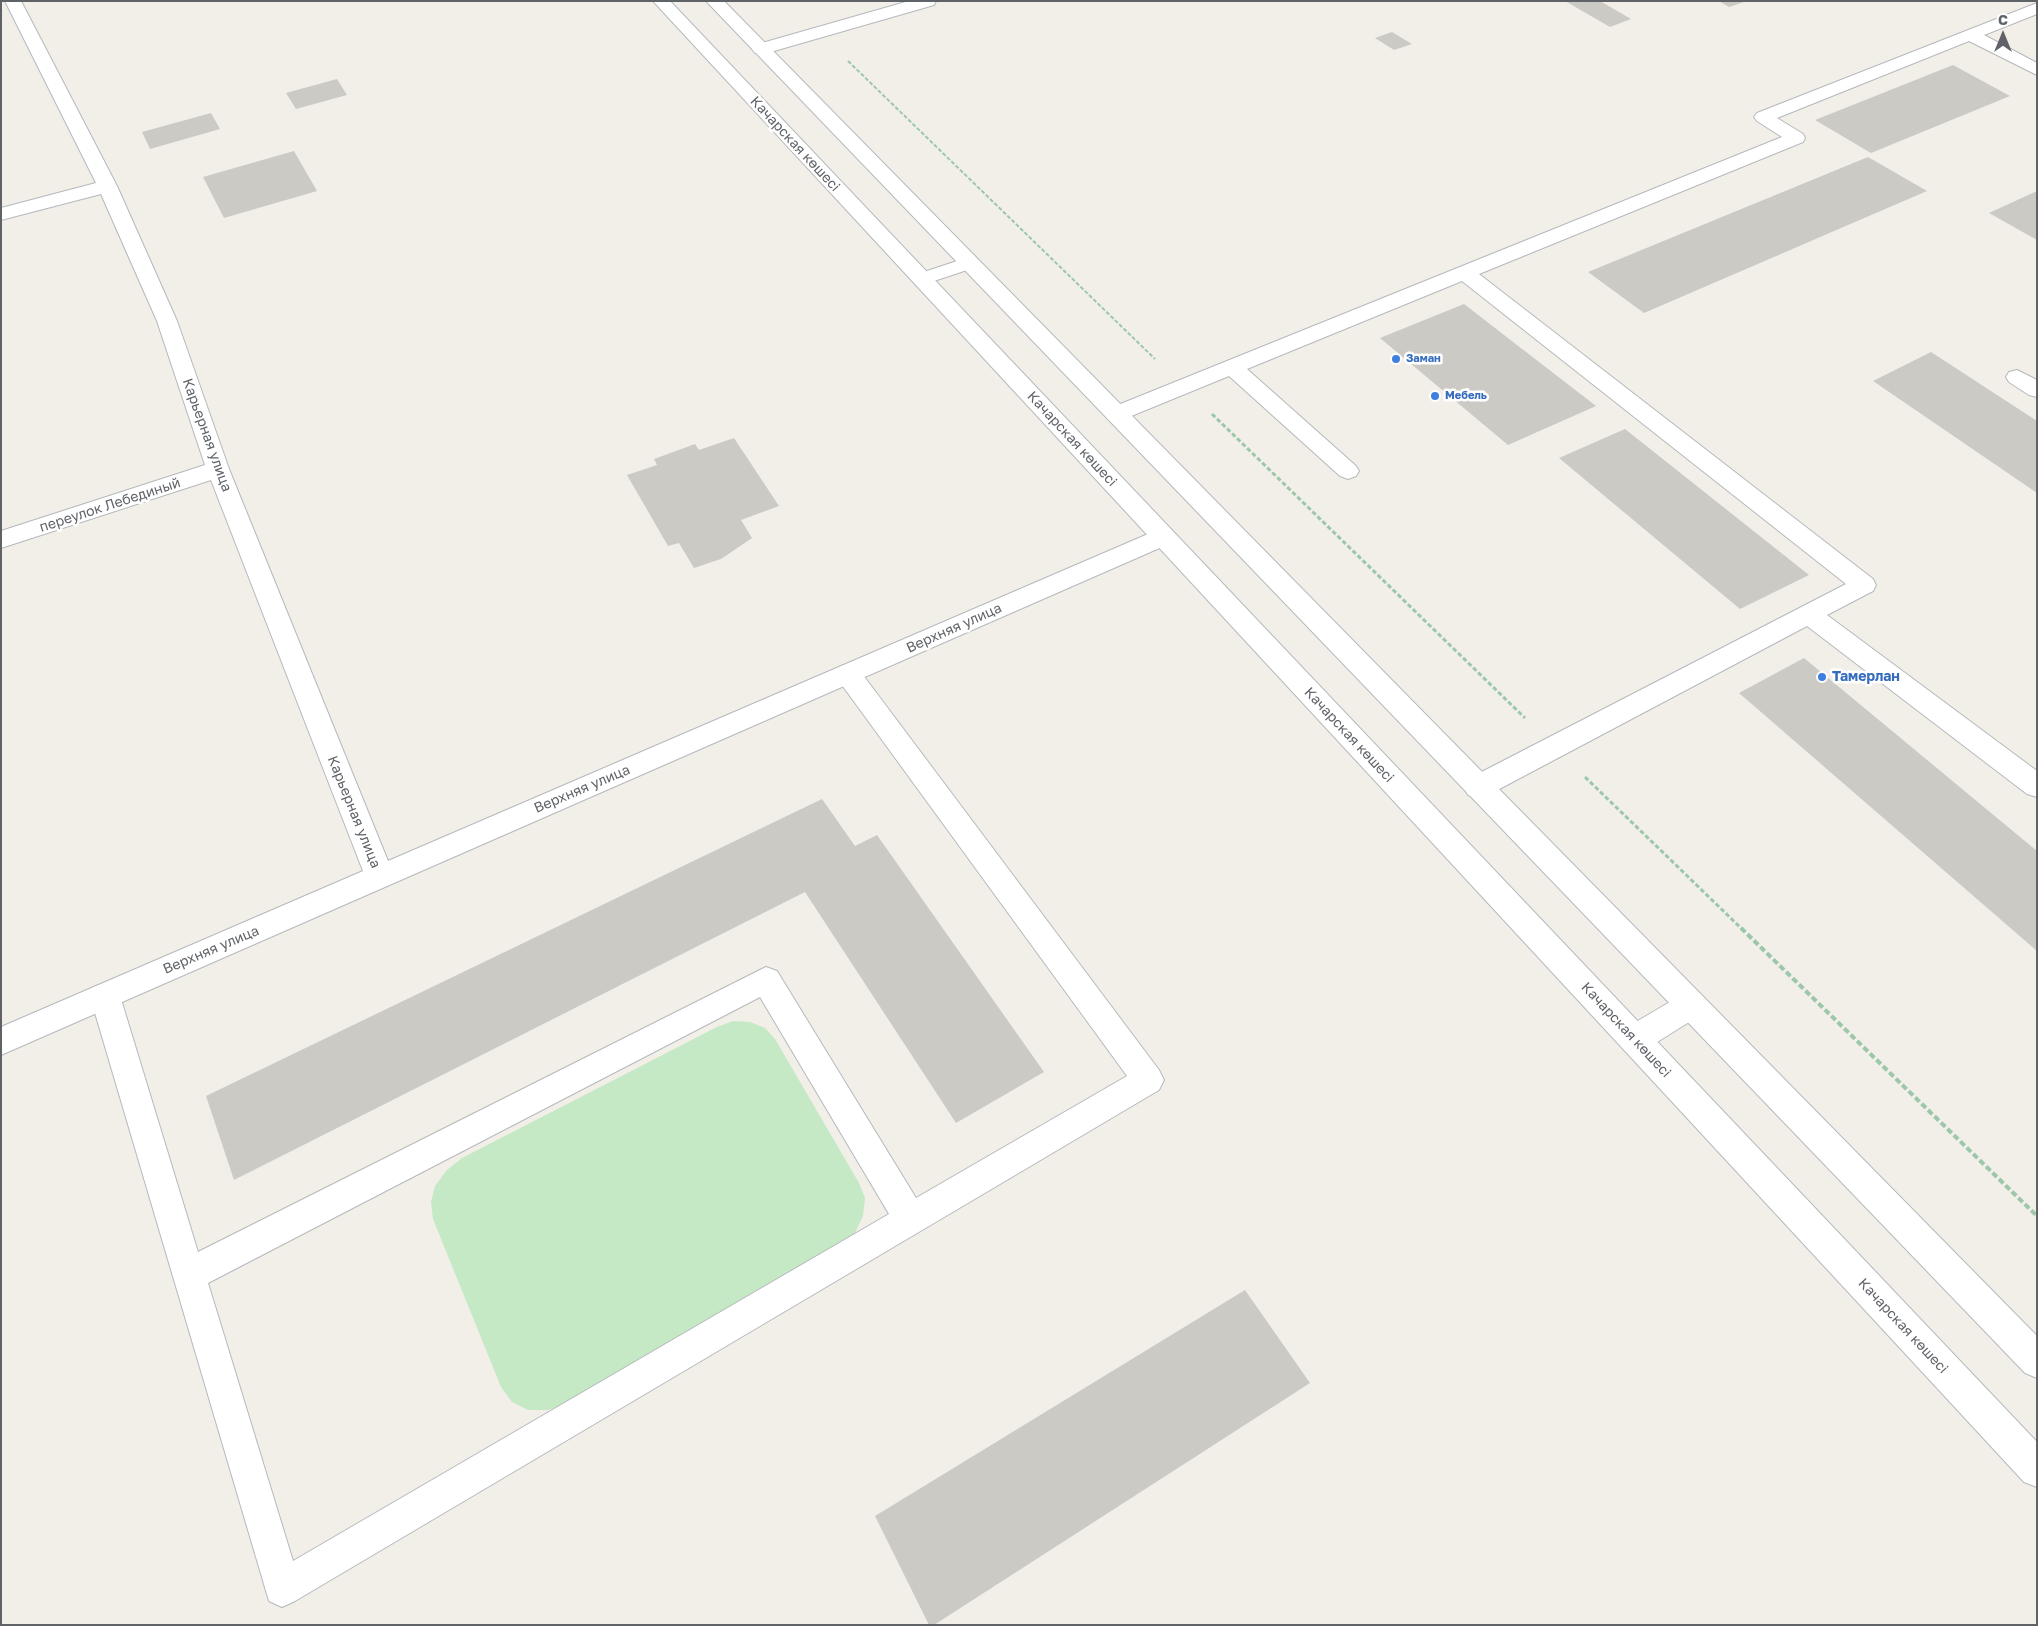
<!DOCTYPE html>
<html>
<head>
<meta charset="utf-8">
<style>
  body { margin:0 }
  #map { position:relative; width:2038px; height:1626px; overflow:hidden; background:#f1efe8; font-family:"Golos Text",sans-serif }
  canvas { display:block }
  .frame { position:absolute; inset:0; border:2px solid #5f6368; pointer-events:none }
  .north { position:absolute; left:1978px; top:10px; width:50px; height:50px; -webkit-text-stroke:4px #fff; paint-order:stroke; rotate:0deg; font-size:14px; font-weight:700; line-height:20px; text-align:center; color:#5f6368 }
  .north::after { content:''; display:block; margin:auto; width:18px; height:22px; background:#5f6368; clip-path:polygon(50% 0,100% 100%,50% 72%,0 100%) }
</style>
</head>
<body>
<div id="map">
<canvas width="2038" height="1626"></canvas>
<div class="frame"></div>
<div class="north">С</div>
</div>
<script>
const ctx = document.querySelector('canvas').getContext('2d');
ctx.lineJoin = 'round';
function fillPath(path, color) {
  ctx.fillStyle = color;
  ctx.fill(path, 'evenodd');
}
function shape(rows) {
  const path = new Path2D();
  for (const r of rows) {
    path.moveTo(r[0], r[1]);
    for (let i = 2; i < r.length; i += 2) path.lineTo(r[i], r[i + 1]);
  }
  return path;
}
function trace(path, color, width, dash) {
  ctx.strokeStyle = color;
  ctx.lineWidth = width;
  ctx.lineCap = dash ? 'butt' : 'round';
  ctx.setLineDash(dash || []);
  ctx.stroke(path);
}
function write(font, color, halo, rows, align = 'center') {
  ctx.font = font + ' "Golos Text",sans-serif';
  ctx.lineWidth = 5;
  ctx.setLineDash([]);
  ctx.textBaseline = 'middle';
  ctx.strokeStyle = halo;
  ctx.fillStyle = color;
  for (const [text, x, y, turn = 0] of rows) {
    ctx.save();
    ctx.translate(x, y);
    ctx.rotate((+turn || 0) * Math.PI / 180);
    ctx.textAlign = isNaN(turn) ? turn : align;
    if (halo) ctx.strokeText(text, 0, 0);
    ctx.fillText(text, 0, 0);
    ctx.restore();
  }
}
const green = shape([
  [733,1021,750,1022,765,1028,775,1039,859,1183,865,1198,863,1216,855,1233,840,1245,568,1403,548,1410,528,1410,512,1402,501,1387,433,1219,431,1202,435,1186,447,1170,462,1158,717,1027]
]);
const building = shape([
  [1565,1,1600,1,1631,19,1610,27],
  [1719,1,1744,1,1744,2,1729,7],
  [1392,32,1412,44,1394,50,1375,38],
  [1953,65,2010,96,1871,153,1815,120],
  [337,79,347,95,296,109,286,93],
  [211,113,220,129,150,149,142,132],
  [294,151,317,191,224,218,203,177],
  [1868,157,1927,191,1644,313,1588,272],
  [2037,191,2037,240,1989,213],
  [1464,304,1596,406,1508,445,1380,338],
  [1931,352,2037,421,2037,493,1873,381],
  [1625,429,1809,575,1740,609,1559,458],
  [734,438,779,506,741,520,752,538,721,559,694,568,679,543,668,546,627,475,657,465,654,459,695,444,699,450],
  [1804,658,2037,851,2037,951,1739,693],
  [822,799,855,846,877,835,1044,1072,956,1123,805,892,234,1180,206,1096],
  [1245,1290,1310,1383,934,1625,929,1625,875,1516]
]);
const pathFar2 = shape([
  [848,61,1155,359]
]);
const pathFar1 = shape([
  [1212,414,1525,718],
  [1585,777,1742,929]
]);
const path = shape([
  [1741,928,2037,1216]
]);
const service = shape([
  [909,1,936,1,934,5,767,53,755,53,752,49,755,45,909,1],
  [2037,3,2037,14,1984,35,2037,63,2037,75,1969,41,1777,118,1803,134,1805,138,1803,142,1479,274,1873,579,1876,585,1873,591,1827,615,2037,771,2037,797,2027,794,1807,626,1488,795,1478,798,1468,795,1464,787,1468,779,1846,584,1462,281,1247,369,1356,466,1359,471,1356,476,1348,479,1340,476,1229,376,1124,419,1116,421,1108,419,1105,414,1108,409,1782,137,1757,121,1754,117,1757,113,2037,3],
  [2017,370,2037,380,2037,397,2029,395,2009,382,2006,377,2009,372,2017,370],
  [848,664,857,667,1159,1070,1164,1080,1159,1090,295,1601,282,1607,269,1601,90,996,94,987,105,983,116,987,120,996,198,1252,766,967,777,971,916,1198,1127,1076,839,681,835,674,839,667,848,664],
  [760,997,889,1214,293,1561,208,1283,760,997]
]);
const minor = shape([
  [5,1,21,1,117,186,177,321,229,469,388,861,1155,531,1163,529,1171,531,1175,537,1171,543,1,1055,1,1027,363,871,211,480,1,548,1,531,205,465,157,321,101,194,1,220,1,208,96,183,5,1],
  [969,257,976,259,979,263,976,267,922,285,915,283,912,279,915,275,969,257]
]);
const tertiary = shape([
  [1691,992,1702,996,1706,1005,1702,1014,1646,1049,1635,1053,1624,1049,1620,1039,1624,1029,1680,996,1691,992]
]);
const secondary = shape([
  [653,1,670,1,2037,1442,2037,1487,2024,1482,653,1],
  [706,1,724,1,2037,1336,2037,1378,2025,1373,706,1]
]);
const markers = [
  [1396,359,5,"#3f7fe0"],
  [1435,396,5,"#3f7fe0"],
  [1822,677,5,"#3f7fe0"]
];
const farShopnames = [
  ["Заман",1406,359],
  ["Мебель",1445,396]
];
const streetNames = [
  ["Качарская көшесі",795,144,47],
  ["Карьерная улица",207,435,70],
  ["Качарская көшесі",1072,439,47],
  ["переулок Лебединый",110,505,-18],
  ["Верхняя улица",954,628,-24],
  ["Качарская көшесі",1349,735,47],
  ["Верхняя улица",582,789,-23],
  ["Карьерная улица",354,812,68],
  ["Верхняя улица",211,950,-23],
  ["Качарская көшесі",1626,1030,47],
  ["Качарская көшесі",1903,1326,47]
];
const shopNames = [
  ["Тамерлан",1832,677]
];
fillPath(green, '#c5e8c5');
fillPath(building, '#cccac5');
trace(service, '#b5b8bc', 2);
trace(minor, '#b5b8bc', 2);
trace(tertiary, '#b5b8bc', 2);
trace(secondary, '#b6babf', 2);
trace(pathFar2, '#9cc7a9', 2, [4, 2]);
trace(pathFar1, '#9cc7a9', 3, [4.5, 2.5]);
trace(path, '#9cc7a9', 4, [6, 3]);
fillPath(service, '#fff');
fillPath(minor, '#fff');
fillPath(tertiary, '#fff');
fillPath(secondary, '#fff');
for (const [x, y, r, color] of markers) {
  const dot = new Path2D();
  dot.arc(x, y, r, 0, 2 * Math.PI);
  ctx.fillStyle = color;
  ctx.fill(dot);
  trace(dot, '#fff', 2);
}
write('bold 11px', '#366cbe', '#fff', farShopnames, 'left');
write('14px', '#5f6368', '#fff', streetNames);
write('bold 14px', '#366cbe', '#fff', shopNames, 'left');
</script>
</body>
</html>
